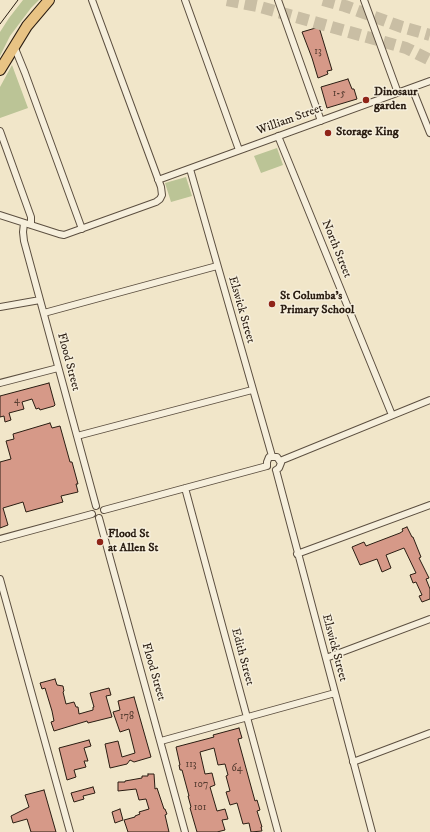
<!DOCTYPE html>
<html>
<head>
<meta charset="utf-8">
<style>
	body { margin:0 }
	canvas { display:block; background:#f1e6c9 }
</style>
</head>
<body>
<canvas width="430" height="832"></canvas>
<script>
const context = document.querySelector('canvas').getContext('2d');
context.lineJoin = 'round';
function fill(path, color) { context.fillStyle = color; context.fill(path, 'evenodd'); }
const shape = rows => new Path2D(rows.map(r => 'M' + r).join(''));
function strokePath(path, color, width, dash) { context.strokeStyle = color; context.lineWidth = width; context.lineCap = dash ? 'butt' : 'round'; context.setLineDash(dash || []); context.stroke(path); }
function write(font, color, halo, rows, align = 'center') {
  context.font = font + ' "IM FELL DW Pica",serif'; context.lineWidth = 3; context.setLineDash([]); context.textBaseline = 'middle'; context.strokeStyle = halo; context.fillStyle = color; for (const [text, x, y, turn = 0] of rows) {
    context.save(); context.translate(x, y); context.rotate((+turn || 0) * Math.PI / 180); context.textAlign = isNaN(turn) ? turn : align; if (halo) context.strokeText(text, 0, 0); context.fillText(text, 0, 0); context.restore();
  }
}
fill(shape([
	[23,0,39,0,31,8,10,36,0,56,0,32,9,18],
	[12,65,28,108,0,118,0,87],
	[277,148,283,165,261,173,254,156],
	[186,177,192,196,171,202,165,183]
]), '#bbc496');
const building = shape([
	[319,27,332,70,327,71,328,74,318,78,312,58,302,32,319,27],
	[348,79,352,89,354,89,357,99,327,108,321,87,348,79],
	[49,383,55,405,54,406,40,410,39,408,36,409,32,399,22,402,24,409,9,413,11,420,5,422,4,416,0,417,0,396,49,383],
	[50,423,52,428,60,426,70,462,72,462,78,484,76,484,78,492,61,496,63,502,26,512,23,502,3,508,8,525,0,528,0,462,11,459,6,441,14,439,13,434,50,423],
	[407,527,412,537,413,537,421,557,419,558,429,578,426,579,430,589,430,599,422,602,419,596,422,595,416,582,413,583,410,575,416,573,404,548,386,555,391,568,382,572,377,559,360,565,352,547,364,542,366,546,400,533,403,531,402,529,407,527],
	[55,679,57,685,63,686,64,691,63,692,66,704,74,702,76,707,78,707,79,714,93,710,93,707,94,707,90,693,109,688,111,695,106,696,112,717,88,723,87,721,54,731,51,722,54,721,52,711,45,688,42,689,40,683,55,679],
	[134,697,151,757,134,762,130,760,127,764,110,768,105,744,118,741,122,757,135,753,129,729,120,732,113,712,120,710,118,701,134,697],
	[239,728,242,738,238,739,255,801,257,800,260,810,257,811,262,827,261,827,262,831,251,832,249,823,243,824,237,803,230,805,226,792,230,791,226,776,228,775,225,764,218,765,214,748,200,752,205,774,212,773,215,785,210,787,217,811,225,809,228,819,222,820,225,830,217,832,197,832,190,808,191,807,188,796,189,796,182,770,180,770,179,765,180,765,176,747,214,737,213,735,239,728],
	[89,740,91,746,84,748,88,761,84,761,86,767,74,770,76,777,67,780,59,748,89,740],
	[148,774,154,774,155,789,157,788,164,809,165,809,167,814,165,815,169,832,128,832,124,820,135,817,135,816,140,814,139,812,149,809,146,799,139,800,136,789,118,791,118,782,125,782,125,781,142,778,142,776,148,776,148,774],
	[93,787,95,793,83,796,84,799,74,802,71,793,93,787],
	[44,790,56,832,31,832,27,819,13,823,11,816,29,807,25,795,44,790],
	[120,809,123,820,115,823,112,812,120,809]
]);
fill(building, '#d69988');
strokePath(building, '#2a1d12', 1);
strokePath(shape([
	[227,0,257,6,406,48,430,60],
	[323,0,345,6,402,27,430,35]
]), '#c9bea4', 12, [12, 6]);
const minor = shape([
	[185,0,239,150],
	[278,0,321,121],
	[364,0,398,93],
	[14,46,25,73,82,229],
	[412,88,430,133],
	[0,131,31,217,31,225],
	[278,136,392,415],
	[190,169,272,456],
	[158,180,430,81],
	[0,215,59,234,64,235,156,202,160,199,162,195,161,187,92,0],
	[24,223,23,232,24,241,96,506],
	[0,307,40,300],
	[44,313,217,266],
	[0,383,58,368],
	[77,436,252,390],
	[280,461,430,400],
	[267,466,267,462,269,457,277,457,281,463,279,468,276,470],
	[276,470,372,832],
	[185,488,278,832],
	[104,510,267,466],
	[99,518,185,832],
	[0,539,92,514],
	[297,554,430,505],
	[0,579,70,832],
	[326,658,430,619],
	[161,741,335,693],
	[353,762,430,733]
]);
const primary = shape([
	[0,70,27,26,49,0]
]);
strokePath(minor, '#5c4f40', 8);
strokePath(primary, '#2a1d12', 12);
strokePath(minor, '#f6efdc', 6);
strokePath(primary, '#e8c384', 10);
strokePath(shape([
	[0,24,18,0]
]), '#2a1d12', 1);
for (const [x, y, r, color] of [
	[366,100,4,"#8f2418"],
	[328,133,4,"#8f2418"],
	[272,304,4,"#8f2418"],
	[100,542,4,"#8f2418"]
]) { const dot = new Path2D(); dot.arc(x, y, r, 0, 2 * Math.PI); context.fillStyle = color; context.fill(dot); strokePath(dot, '#f6efdc', 1.5); }
write('10px', '#553c30', null, [
	["13",318,52],
	["1-5",339,94],
	["4",17,401],
	["178",127,717],
	["113",191,765],
	["64",237,769],
	["107",201,785],
	["101",200,808]
]);
write('bold 12px', '#2a1d12', '#f6efdc', [
	["Dinosaur",374,93],
	["garden",374,107],
	["Storage King",336,133],
	["St Columba's",280,297],
	["Primary School",280,311],
	["Flood St",108,535],
	["at Allen St",108,549]
], 'left');
write('12px', '#2a1d12', '#f6efdc', [
	["William Street",290,120,-20],
	["North Street",336,249,68],
	["Elswick Street",241,310,74],
	["Flood Street",68,362,75],
	["Elswick Street",334,648,75],
	["Edith Street",242,657,75],
	["Flood Street",153,672,74]
]);
</script>
</body>
</html>
